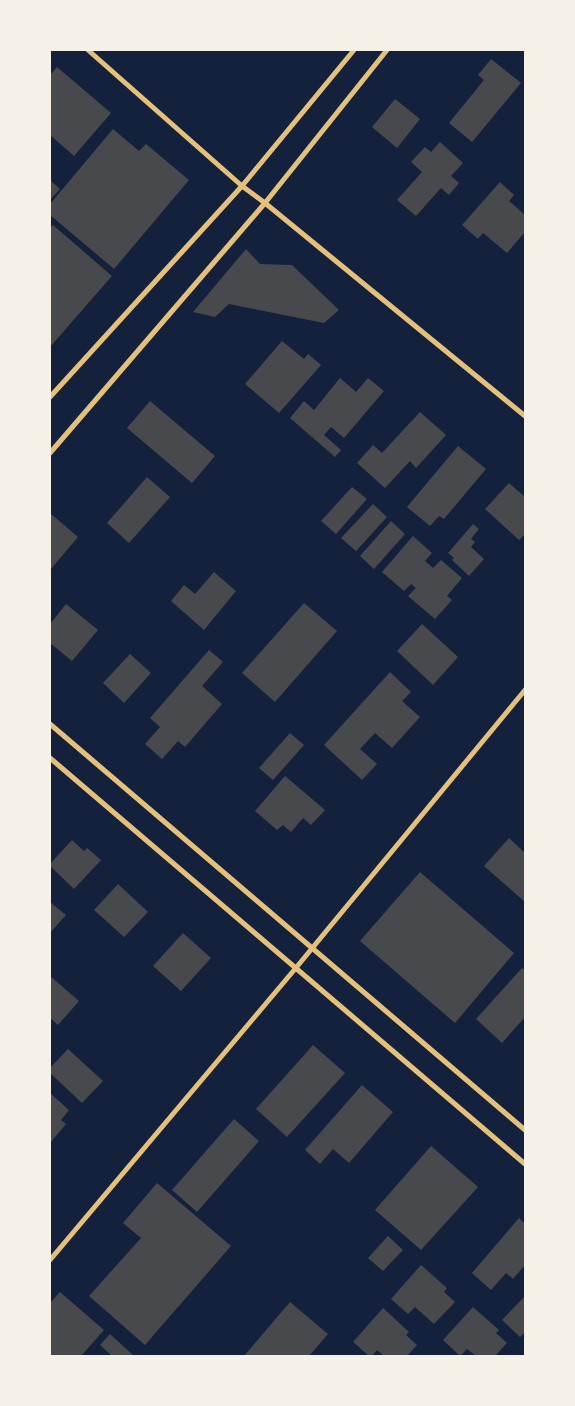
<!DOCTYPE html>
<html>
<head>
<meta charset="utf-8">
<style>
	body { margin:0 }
	#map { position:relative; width:575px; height:1406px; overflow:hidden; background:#14213d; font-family:"Fira Sans Condensed",sans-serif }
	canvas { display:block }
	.frame { position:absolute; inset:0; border:51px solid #f6f1e7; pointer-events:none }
</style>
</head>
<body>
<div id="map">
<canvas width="575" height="1406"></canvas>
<div class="frame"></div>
</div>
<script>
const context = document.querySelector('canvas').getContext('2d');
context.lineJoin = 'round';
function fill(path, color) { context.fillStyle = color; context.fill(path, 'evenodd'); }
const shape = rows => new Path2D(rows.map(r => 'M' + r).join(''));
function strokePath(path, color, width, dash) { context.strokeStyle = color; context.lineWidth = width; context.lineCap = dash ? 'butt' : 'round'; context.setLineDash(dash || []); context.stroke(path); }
fill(shape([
	[491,59,521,83,472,142,449,123,484,80,478,75],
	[57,67,111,113,74,156,50,135,50,75],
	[395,99,420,119,397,148,372,127],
	[113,129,139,151,146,144,189,180,114,269,50,215,50,204],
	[440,142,463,163,451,176,459,183,449,195,441,188,416,216,397,200,422,172,411,162,425,147,431,152],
	[50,180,60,189,50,200],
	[500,182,514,195,509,201,525,215,525,232,507,253,483,233,478,239,462,225],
	[53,225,112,276,50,347,50,228],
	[246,249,260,264,292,265,339,310,324,323,229,304,215,317,193,312],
	[282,341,304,359,308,354,321,365,279,413,245,384],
	[340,378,356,392,368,378,384,391,344,438,331,427,324,435,341,450,335,457,290,418,304,401,314,410],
	[150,401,215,456,192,483,127,428],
	[420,412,446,435,416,468,410,461,385,488,357,463,373,445,382,453],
	[458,446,486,469,444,519,439,516,430,526,407,507],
	[147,477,170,497,129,543,107,523],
	[509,483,525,497,525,534,519,540,485,509],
	[352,487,367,499,336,534,321,521],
	[373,504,387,517,356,551,341,538],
	[50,513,78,537,50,570],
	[391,521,405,534,374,569,360,556],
	[473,524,479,529,471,539,475,542,471,547,484,559,469,576,452,560,454,558,448,553],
	[413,536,432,553,425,561,433,568,441,560,462,578,447,596,452,600,435,619,408,596,416,588,411,584,404,591,382,572],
	[214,572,236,591,204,630,171,601,184,585,195,594],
	[304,603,337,631,275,702,242,673],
	[66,604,98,630,72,661,50,643,50,624],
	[422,624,458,657,433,685,397,651],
	[209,650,223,662,202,686,222,704,185,747,178,741,162,759,145,744,160,727,150,718],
	[130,654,151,673,124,703,103,683],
	[390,672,411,692,402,701,420,717,392,748,375,733,360,749,377,764,362,780,324,745],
	[290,733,304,745,273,780,259,768],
	[285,776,325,810,311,825,303,818,291,832,283,825,277,830,255,811],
	[509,838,525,853,525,902,484,866],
	[72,840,84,851,87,848,101,860,74,889,50,866,50,864],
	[420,872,514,953,455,1023,360,941],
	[118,884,148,912,124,937,94,910],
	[50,902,66,915,50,933],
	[183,933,211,958,181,991,153,966],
	[522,968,525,970,525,1017,502,1043,476,1019],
	[50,976,79,1001,58,1025,50,1018],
	[313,1045,345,1073,287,1137,256,1109],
	[68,1049,103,1081,82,1103,50,1073,50,1068],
	[362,1085,393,1112,349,1163,333,1149,320,1164,305,1150],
	[50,1093,69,1110,61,1120,66,1124,50,1143],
	[234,1119,259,1141,197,1212,172,1190],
	[431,1146,478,1187,421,1250,375,1210],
	[157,1183,231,1246,145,1345,89,1296,141,1238,123,1223],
	[519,1218,525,1224,525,1265,513,1279,506,1273,491,1290,472,1273],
	[388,1236,403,1250,383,1271,368,1258],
	[421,1265,447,1288,444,1292,455,1302,434,1324,415,1307,408,1314,391,1299],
	[60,1292,104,1330,81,1356,50,1356,50,1303],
	[525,1296,525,1332,520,1337,502,1320],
	[290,1302,328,1334,309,1356,244,1356],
	[473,1307,499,1330,496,1333,507,1343,495,1356,476,1356,467,1349,460,1356,443,1340],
	[383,1308,409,1332,406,1335,417,1345,407,1356,384,1356,377,1350,372,1356,369,1356,353,1342],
	[110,1334,134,1356,112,1356,100,1345]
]), '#48494c');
strokePath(shape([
	[88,50,242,186,265,203,525,416],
	[50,397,242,186,354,50],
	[50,453,265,203,387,50],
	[50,724,525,1130],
	[50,758,525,1164],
	[50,1260,295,969,525,690]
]), '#e5c07b', 5);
</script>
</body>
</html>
